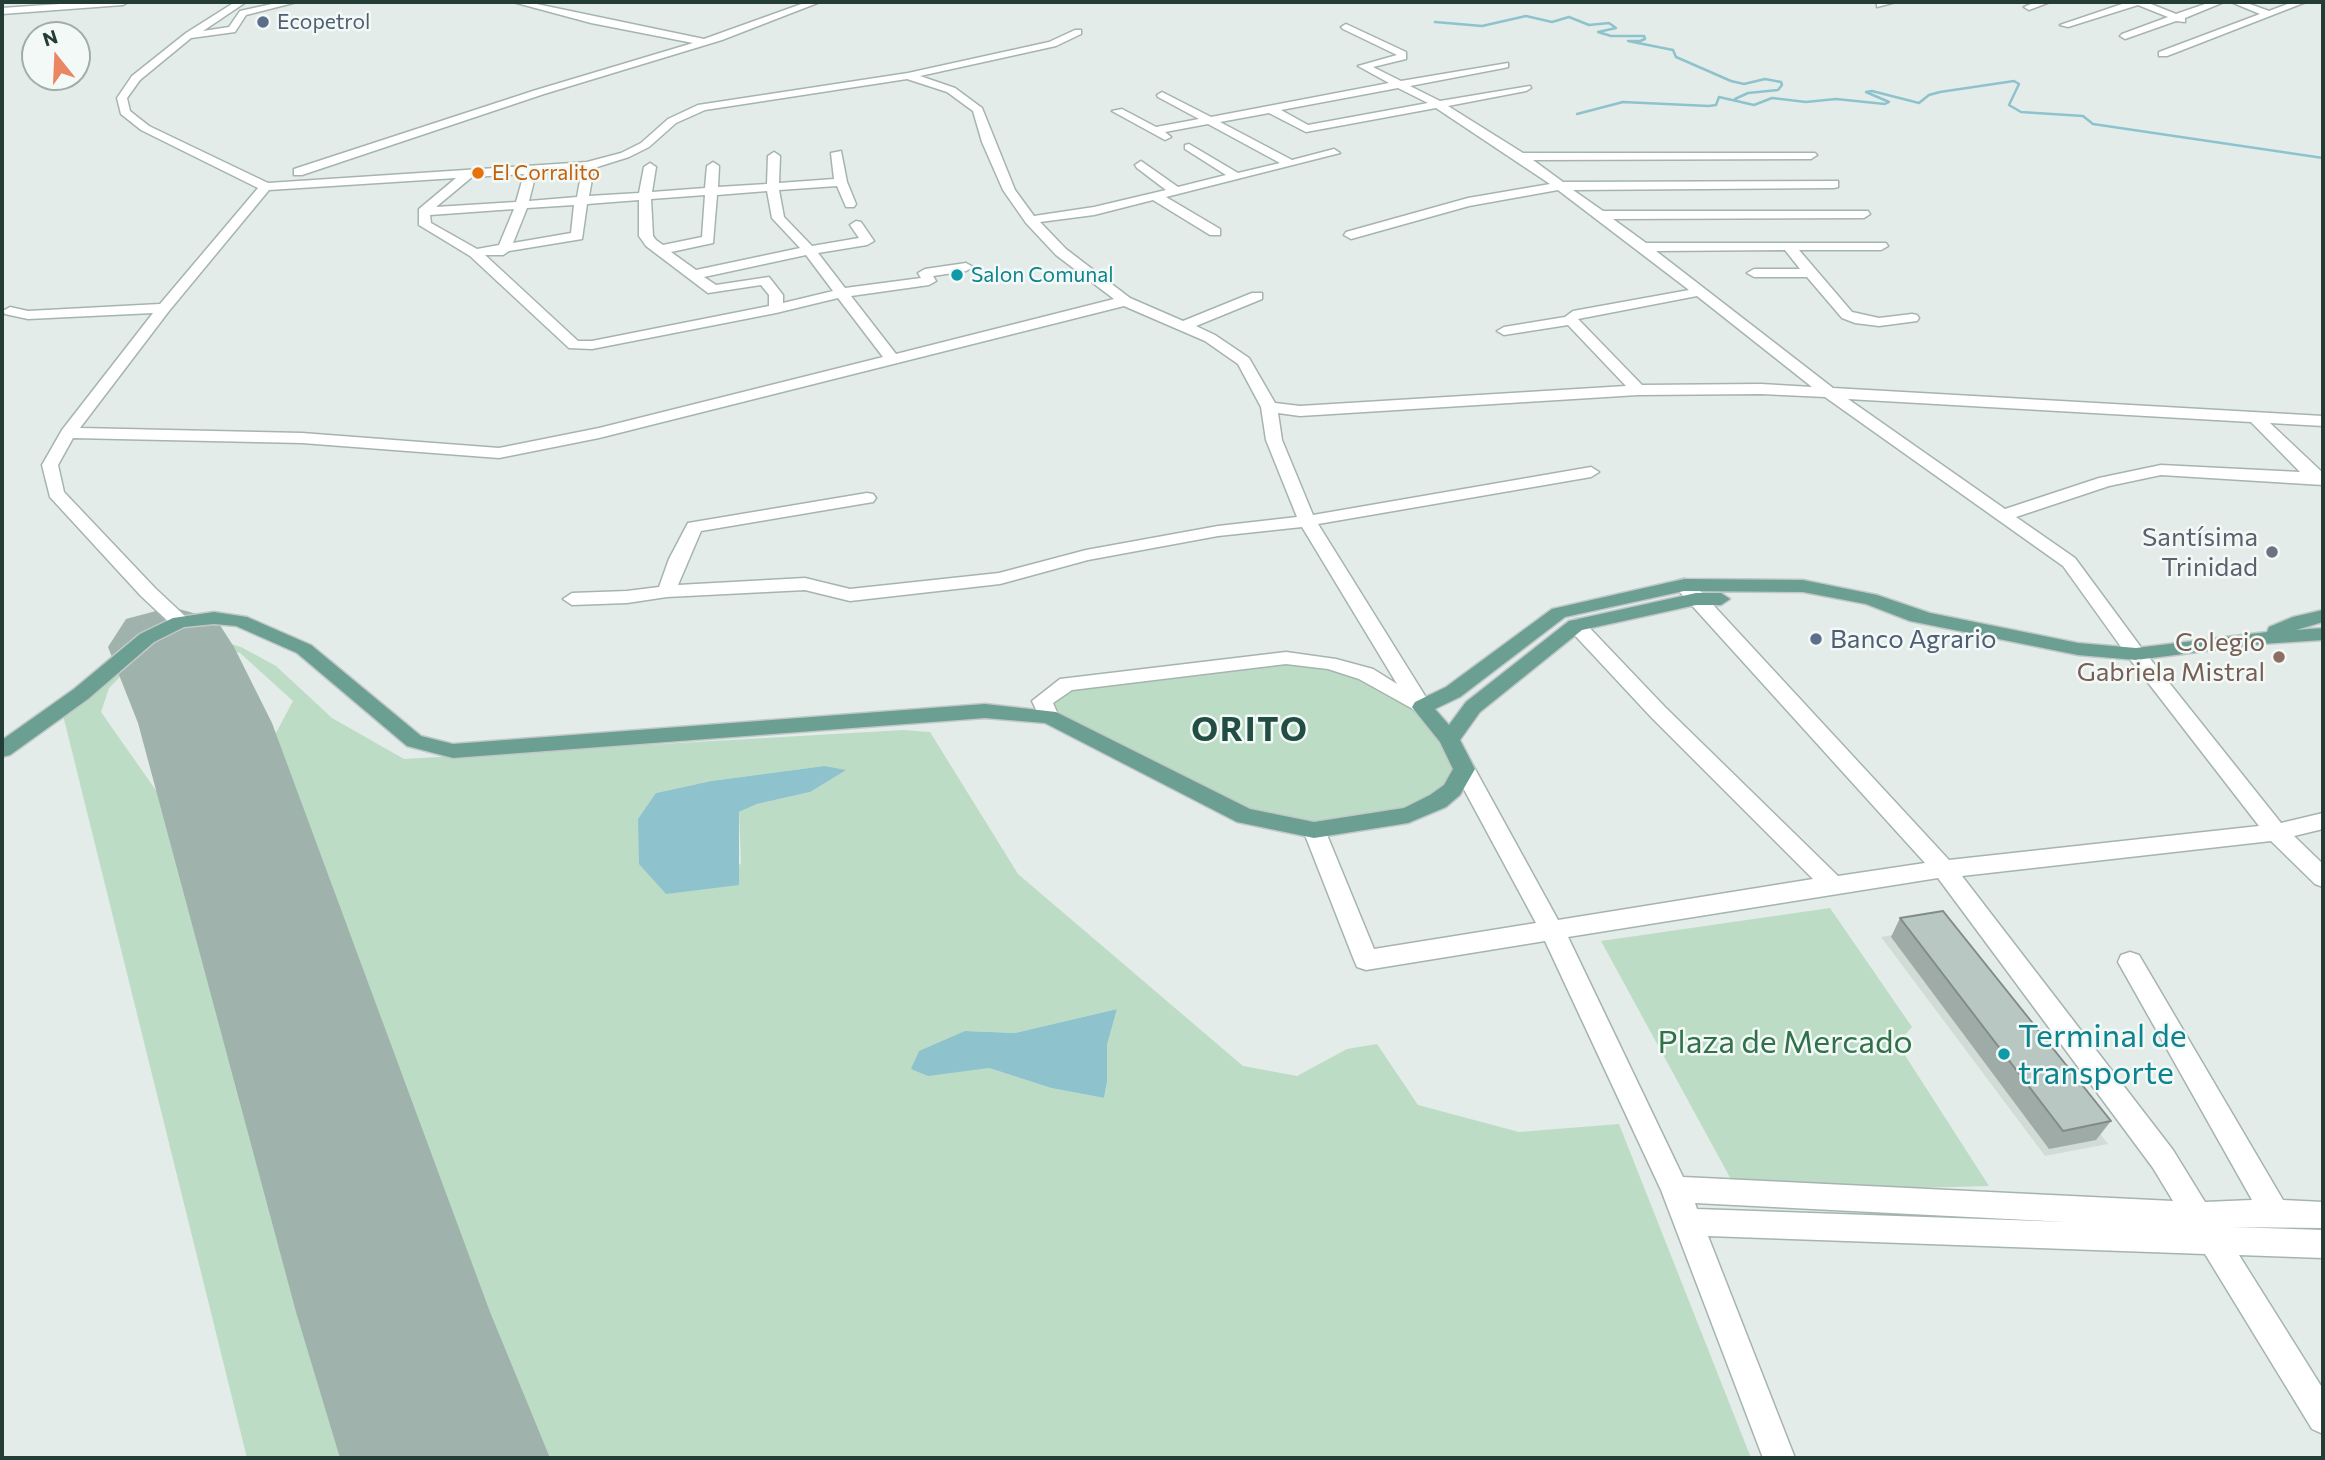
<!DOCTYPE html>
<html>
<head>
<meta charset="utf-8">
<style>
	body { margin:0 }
	#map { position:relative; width:2325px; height:1460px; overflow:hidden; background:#e3ece8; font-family:Commissioner,sans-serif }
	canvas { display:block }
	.frame { position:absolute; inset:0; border:4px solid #243c36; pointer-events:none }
	.north { position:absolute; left:21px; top:21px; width:70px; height:70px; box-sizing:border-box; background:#f3f9f6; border:2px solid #a0ada9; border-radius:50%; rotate:342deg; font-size:19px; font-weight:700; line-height:28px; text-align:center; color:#243c36 }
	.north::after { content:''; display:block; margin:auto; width:24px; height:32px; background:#ea8663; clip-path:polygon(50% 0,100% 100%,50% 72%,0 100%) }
</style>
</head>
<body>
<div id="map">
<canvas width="2325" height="1460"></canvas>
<div class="frame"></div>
<div class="north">N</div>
</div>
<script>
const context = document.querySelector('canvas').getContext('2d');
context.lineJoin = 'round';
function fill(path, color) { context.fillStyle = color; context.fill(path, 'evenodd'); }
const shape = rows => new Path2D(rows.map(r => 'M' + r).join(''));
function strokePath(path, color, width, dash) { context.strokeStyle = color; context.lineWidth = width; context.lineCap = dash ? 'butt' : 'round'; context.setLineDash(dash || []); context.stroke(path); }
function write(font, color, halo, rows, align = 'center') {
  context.font = font + ' Commissioner,sans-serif'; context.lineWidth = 5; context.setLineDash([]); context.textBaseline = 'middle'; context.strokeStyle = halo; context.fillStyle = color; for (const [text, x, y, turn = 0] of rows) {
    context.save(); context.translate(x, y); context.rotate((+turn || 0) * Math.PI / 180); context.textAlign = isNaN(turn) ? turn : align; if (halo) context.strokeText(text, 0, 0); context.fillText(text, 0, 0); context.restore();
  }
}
fill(shape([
	[1937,927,2108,1144,2045,1156,1881,937]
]), '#d1dcd7');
fill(shape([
	[175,638,212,638,241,647,276,666,332,718,404,759,903,730,930,732,1018,874,1243,1066,1297,1076,1347,1049,1377,1044,1418,1105,1519,1132,1619,1124,1751,1458,521,1458,259,765,293,701,240,653,193,640,156,646,133,664,109,688,101,712,162,799,173,805,377,1458,247,1458,63,715,144,647],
	[824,766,810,792,757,804,739,812,741,865,656,793,711,781],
	[1117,1009,1107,1045,1107,1082,1104,1098,1051,1088,989,1068,965,1031,1015,1033],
	[1286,658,1329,663,1422,707,1464,769,1438,801,1314,830,1245,816,1049,717,1042,701,1067,684],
	[1830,908,1912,1027,1901,1039,1901,1049,1989,1186,1876,1189,1733,1183,1601,941]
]), '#bddcc6');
fill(shape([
	[824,766,846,770,810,792,757,804,739,812,739,885,666,894,639,864,638,819,656,793,711,781],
	[1117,1009,1107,1045,1107,1082,1104,1098,1051,1088,989,1068,928,1076,911,1069,919,1051,965,1031,1015,1033]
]), '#8ec3ce');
strokePath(shape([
	[1435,22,1482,26,1526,16,1552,22,1569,17,1589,25,1609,23,1616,28,1598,32,1611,36,1644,36,1645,39,1640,41,1628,41,1673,50,1676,57,1731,81,1744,84,1765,79,1781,82,1782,85,1778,90,1748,93,1735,99],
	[1577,114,1623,102,1709,106,1716,105,1719,97,1754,105,1772,98,1806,102,1836,99,1885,104,1889,102,1866,92,1872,91,1919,103,1929,95,1940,92,2014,81,2019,84,2009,105,2021,112,2083,116,2093,124,2323,158]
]), '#8ec3ce', 2.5);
fill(shape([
	[171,607,216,619,234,647,272,723,490,1312,550,1458,340,1458,296,1312,138,723,108,647,126,619,171,607]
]), '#a0b2ac');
const minor = shape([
	[89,2,128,2,123,5,2,14,2,8,89,2],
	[235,2,246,2,203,31,229,27,240,11,281,2,297,2,246,15,235,32,191,38,140,80,127,98,130,111,149,126,268,183,587,162,621,153,641,143,668,119,698,105,908,73,1049,42,1075,30,1081,30,1081,34,1056,46,920,76,955,88,982,108,1015,190,1034,216,1094,207,1166,190,1137,168,1135,165,1141,161,1178,187,1226,175,1185,149,1185,145,1189,144,1238,173,1280,163,1208,124,1165,132,1171,137,1165,140,1112,111,1122,109,1156,127,1199,119,1158,97,1157,95,1162,92,1211,117,1389,83,1358,66,1397,55,1343,29,1341,27,1346,24,1406,52,1406,59,1373,67,1401,81,1508,63,1508,67,1504,68,1410,86,1440,101,1530,86,1531,88,1526,91,1448,106,1523,153,1815,153,1817,155,1811,159,1533,160,1563,182,1838,181,1838,187,1834,188,1573,190,1603,211,1868,211,1870,214,1864,218,1613,219,1646,243,1886,243,1888,246,1881,250,1799,250,1852,312,1879,318,1912,314,1917,315,1919,318,1917,321,1879,326,1855,323,1842,318,1807,277,1754,277,1747,273,1754,269,1800,269,1785,250,1656,251,1833,388,2323,416,2323,426,2270,423,2323,473,2323,485,2161,475,2109,486,2016,517,2075,558,2143,650,2281,823,2323,813,2323,829,2294,836,2323,864,2323,887,2315,884,2271,841,1962,876,2173,1150,2205,1202,2252,1200,2118,962,2121,955,2130,952,2139,955,2283,1200,2323,1202,2323,1228,2233,1227,2323,1230,2323,1258,2239,1255,2323,1389,2323,1434,2312,1429,2205,1254,1708,1236,1795,1458,1763,1458,1661,1190,1545,941,1366,970,1357,967,1354,960,1303,830,1306,824,1314,822,1322,824,1325,830,1374,949,1536,923,1453,769,1456,764,1464,762,1472,764,1475,769,1558,920,1813,879,1651,717,1569,629,1566,625,1576,619,1583,621,1665,707,1838,876,1925,863,1677,589,1675,585,1677,581,1684,579,1691,581,1949,860,2259,826,2129,658,2063,566,1825,397,1761,394,1638,395,1300,416,1278,413,1282,440,1313,515,1591,467,1599,472,1591,477,1318,524,1432,707,1429,712,1422,714,1359,679,1328,669,1286,664,1072,690,1053,703,1059,717,1056,722,1042,722,1032,701,1060,679,1286,652,1336,659,1373,669,1397,684,1302,527,1218,536,1088,560,1000,584,850,601,805,590,667,597,627,603,572,605,563,599,572,593,627,591,659,587,669,559,688,523,867,493,873,494,876,498,873,502,701,531,678,585,805,578,850,589,999,573,1086,550,1218,526,1297,517,1266,440,1261,407,1238,364,1205,341,1124,306,599,438,499,458,302,443,73,438,58,465,64,492,155,588,187,618,190,622,180,628,173,626,141,596,50,497,42,465,62,430,153,313,28,319,5,314,3,311,10,307,28,311,160,304,258,188,141,130,121,114,117,98,132,76,186,33,235,2],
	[907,79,947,92,973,111,982,142,1003,190,1026,223,1056,255,1114,299,896,354,851,296,929,285,936,281,933,276,966,271,973,267,966,263,925,269,918,273,921,278,845,288,818,253,867,245,874,241,861,222,856,221,850,225,859,238,812,246,784,217,779,190,837,186,846,207,854,207,856,204,847,182,841,151,831,153,834,179,779,183,780,156,774,152,768,156,767,184,718,187,719,166,713,162,707,166,705,188,652,192,656,167,650,163,644,167,639,193,589,196,594,168,629,157,649,147,676,123,705,110,907,79],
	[1398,88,1428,103,1308,125,1281,110,1398,88],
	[1436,108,1550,184,1468,198,1346,232,1344,235,1351,239,1469,206,1558,190,1689,290,1573,311,1565,317,1504,327,1497,331,1504,335,1568,325,1626,386,1300,406,1275,403,1249,358,1215,335,1196,326,1262,299,1262,293,1252,293,1183,321,1130,298,1066,249,1040,222,1094,215,1153,200,1210,235,1220,235,1220,229,1166,197,1340,153,1334,149,1292,160,1220,122,1269,113,1306,132,1436,108],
	[582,170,577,197,529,201,536,173,582,170],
	[524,174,516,202,436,207,472,177,524,174],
	[456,178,419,209,419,225,470,256,569,348,592,349,776,313,838,298,883,357,599,428,499,448,302,433,80,428,169,311,269,190,456,178],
	[767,191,772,218,800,248,696,270,671,252,713,243,717,195,767,191],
	[705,195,702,237,663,245,656,240,653,236,651,199,705,195],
	[639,200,639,236,646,246,708,293,761,285,769,295,769,306,592,341,578,341,485,255,503,255,509,251,582,239,587,204,639,200],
	[574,205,571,233,513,243,527,208,574,205],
	[514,209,499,245,477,249,431,223,430,215,514,209],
	[806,255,833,291,783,303,783,295,769,277,716,285,704,277,806,255],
	[1697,296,1812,387,1761,384,1642,385,1578,319,1697,296],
	[1848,399,2251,422,2300,472,2161,465,2099,478,2005,509,1848,399],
	[1938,878,2153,1168,2173,1201,1683,1177,1568,937,1938,878],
	[1695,1203,2067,1222,1697,1209,1695,1203],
	[513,2,527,2,704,39,807,2,820,2,722,40,544,94,302,175,294,175,294,169,536,90,693,43,591,23,513,2],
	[1881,2,1896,2,1877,7,1877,3,1881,2],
	[2036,2,2050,2,2029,10,2024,7,2036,2],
	[2128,2,2146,2,2176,14,2211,2,2224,2,2185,18,2185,22,2176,21,2125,39,2120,36,2122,34,2168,17,2138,5,2068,27,2060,25,2128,2],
	[2231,2,2244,2,2269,11,2293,2,2306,2,2167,56,2159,56,2159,52,2260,14,2231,2]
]);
const major = shape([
	[1684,579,1803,580,1877,595,1930,613,2078,643,2136,648,2267,632,2269,627,2293,617,2323,610,2323,622,2296,630,2323,628,2323,640,2261,644,2136,660,2078,655,1910,621,1866,604,1803,592,1684,591,1565,617,1460,697,1435,709,1449,725,1466,702,1569,621,1696,593,1721,593,1730,599,1721,605,1696,605,1582,630,1480,712,1460,740,1475,769,1460,795,1446,807,1408,823,1314,838,1237,822,1045,723,985,718,453,758,407,746,297,653,236,626,214,624,184,627,154,642,88,699,10,755,2,757,2,740,74,689,140,634,173,618,214,612,247,617,311,645,421,736,453,744,985,704,1056,712,1250,809,1314,822,1404,808,1430,795,1444,785,1453,769,1440,742,1412,707,1415,702,1446,687,1552,609,1684,579]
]);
strokePath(minor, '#a6b4af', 3);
strokePath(major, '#c2c8c7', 3);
fill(minor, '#fff');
fill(major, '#6a9f92');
fill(shape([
	[1900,918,2111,1121,2096,1140,2049,1149,1891,937]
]), '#9eaba6');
const building = shape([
	[1943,911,2111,1121,2063,1131,1900,918,1943,911]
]);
fill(building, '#b8c7c1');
strokePath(building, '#818b87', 2);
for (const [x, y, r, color] of [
	[263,22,7,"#5c6f8a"],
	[478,173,7,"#e8710a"],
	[957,275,7,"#0f9aa8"],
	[2272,552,7,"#6b7280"],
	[1816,639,7,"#5c6f8a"],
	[2279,657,7,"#8d6e63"],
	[2004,1054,7,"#0f9aa8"]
]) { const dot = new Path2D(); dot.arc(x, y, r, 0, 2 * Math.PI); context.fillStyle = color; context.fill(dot); strokePath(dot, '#f3f9f6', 2.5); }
write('21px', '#4e5e75', '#f3f9f6', [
	["Ecopetrol",277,22]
], 'left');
write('21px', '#c56008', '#f3f9f6', [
	["El Corralito",492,173]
], 'left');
write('21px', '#0d838f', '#f3f9f6', [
	["Salon Comunal",971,275]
], 'left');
write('26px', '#5b616d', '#f3f9f6', [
	["Santísima",2258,537],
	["Trinidad",2258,567]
], 'right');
write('26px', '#4e5e75', '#f3f9f6', [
	["Banco Agrario",1830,639]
], 'left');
write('26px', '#785e54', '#f3f9f6', [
	["Colegio",2265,642],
	["Gabriela Mistral",2265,672]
], 'right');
write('32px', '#0d838f', '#f3f9f6', [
	["Terminal de",2018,1036],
	["transporte",2018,1073]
], 'left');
write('32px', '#30714a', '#f3f9f6', [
	["Plaza de Mercado",1785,1042]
]);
context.letterSpacing = '2px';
write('bold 33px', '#214d43', '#f3f9f6', [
	["ORITO",1250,730]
]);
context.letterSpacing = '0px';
</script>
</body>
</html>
